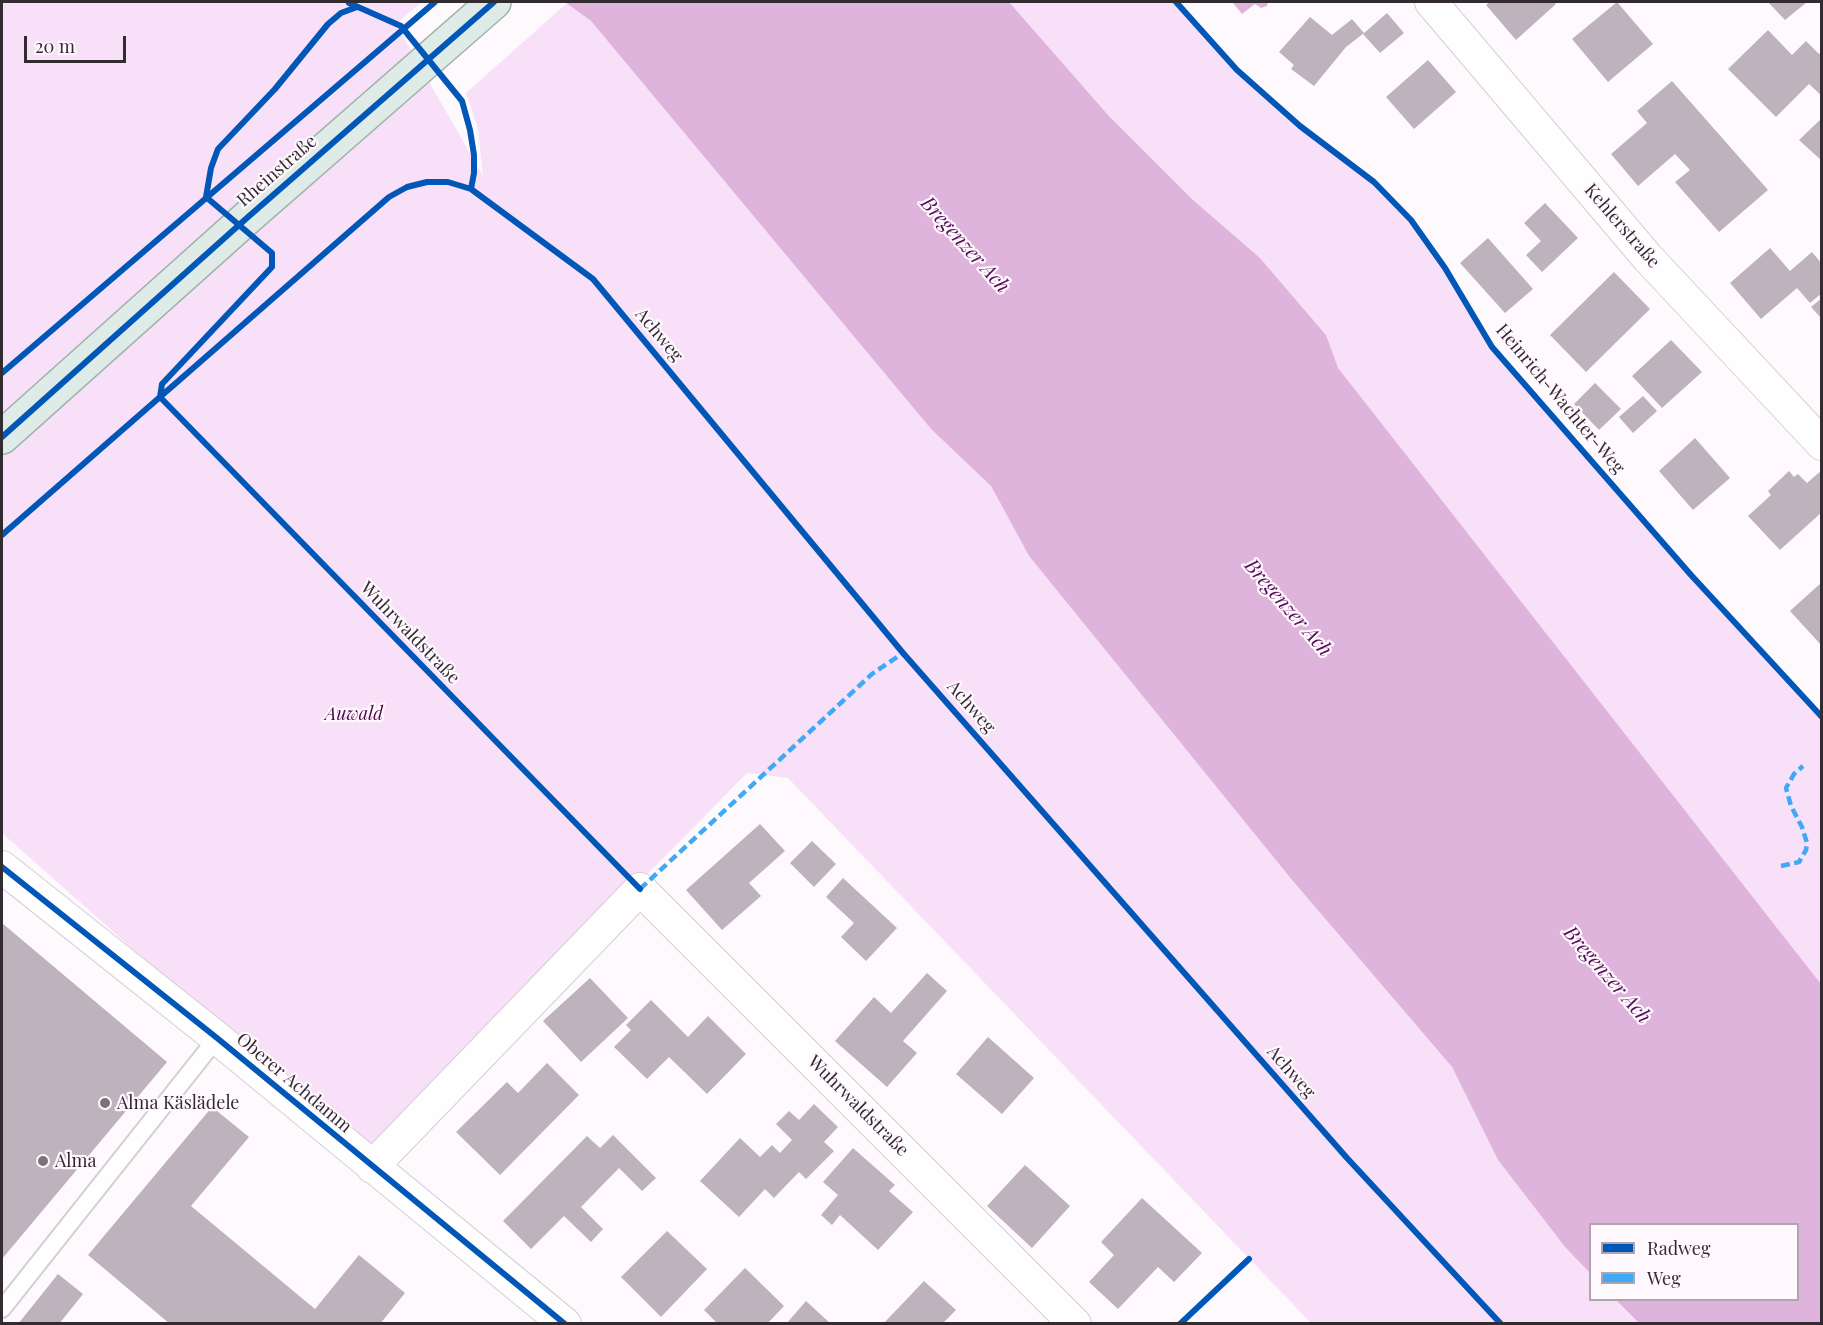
<!DOCTYPE html>
<html>
<head>
<meta charset="utf-8">
<style>
	body { margin:0 }
	#map { position:relative; width:1823px; height:1325px; overflow:hidden; background:#fef9fd; font-family:"Playfair Display",serif }
	canvas { display:block }
	.frame { position:absolute; inset:0; border:3px solid #322c31; pointer-events:none }
	.legend { position:absolute; left:1589px; top:1223px; width:210px; height:78px; box-sizing:border-box; background:#fff8fe; border:2px solid #ada6ac; margin:0; padding:8px 10px; list-style:none; font-size:18px; color:#322c31 }
	.legend li { display:flex; align-items:center; gap:12px; height:30px }
	.legend b { width:30px; border:2px solid #ada6ac }
	.scale { position:absolute; left:24px; top:36px; width:102px; height:27px; box-sizing:border-box; border:3px solid #322c31; border-top:0; padding-left:8px; font-size:18px; line-height:21px; white-space:nowrap; color:#322c31; -webkit-text-stroke:4px #fff8fe; paint-order:stroke }
</style>
</head>
<body>
<div id="map">
<canvas width="1823" height="1325"></canvas>
<div class="frame"></div>
<ul class="legend">
<li><b style="height:8px;background:#0057b8"></b>Radweg</li>
<li><b style="height:8px;background:#3fa9f5"></b>Weg</li>
</ul>
<div class="scale">20 m</div>
</div>
<script>
const context = document.querySelector('canvas').getContext('2d');
context.lineJoin = 'round';
function fill(path, color) { context.fillStyle = color; context.fill(path, 'evenodd'); }
const shape = rows => new Path2D(rows.map(r => 'M' + r).join(''));
function strokePath(path, color, width, dash) { context.strokeStyle = color; context.lineWidth = width; context.lineCap = dash ? 'butt' : 'round'; context.setLineDash(dash || []); context.stroke(path); }
function write(font, color, halo, rows, align = 'center') {
  context.font = font + ' "Playfair Display",serif'; context.lineWidth = 4.5; context.setLineDash([]); context.textBaseline = 'middle'; context.strokeStyle = halo; context.fillStyle = color; for (const [text, x, y, turn = 0] of rows) {
    context.save(); context.translate(x, y); context.rotate((+turn || 0) * Math.PI / 180); context.textAlign = isNaN(turn) ? turn : align; if (halo) context.strokeText(text, 0, 0); context.fillText(text, 0, 0); context.restore();
  }
}
fill(shape([
	[2,2,422,2,396,24,483,176,478,129,466,93,567,3,591,21,931,429,991,486,1029,556,1292,880,1452,1067,1498,1160,1565,1247,1590,1273,1590,1300,1616,1300,1639,1323,1311,1323,788,778,747,773,372,1154,279,1079,2,833],
	[1009,2,1176,2,1237,71,1300,126,1374,182,1411,220,1445,268,1492,347,1691,575,1821,717,1821,984,1337,368,1326,335,1260,258,1192,199,1109,116]
]), '#f8e0f8');
fill(shape([
	[565,2,1009,2,1109,116,1192,199,1260,258,1326,335,1338,368,1821,984,1821,1323,1639,1323,1616,1300,1798,1300,1798,1224,1590,1224,1590,1273,1565,1247,1498,1160,1452,1067,1292,880,1029,556,991,486,931,429,591,21],
	[1232,2,1268,2,1267,6,1261,8,1255,4,1242,14]
]), '#deb4dd');
fill(shape([
	[1490,2,1554,2,1556,4,1516,40,1486,5],
	[1617,2,1653,44,1608,82,1572,39],
	[1768,2,1807,2,1785,20],
	[1387,13,1404,33,1380,53,1363,34],
	[1310,17,1332,35,1352,19,1364,33,1346,47,1314,86,1291,69,1294,65,1279,52],
	[1768,30,1792,55,1806,41,1819,54,1822,51,1822,96,1809,84,1776,117,1728,69],
	[1428,60,1456,92,1414,129,1386,97],
	[1672,81,1768,190,1719,232,1675,182,1690,170,1675,154,1638,186,1611,154,1647,123,1637,111],
	[1822,118,1822,161,1799,140],
	[1545,203,1578,238,1542,272,1526,255,1541,241,1524,223],
	[1488,238,1533,289,1505,313,1460,263],
	[1770,248,1790,271,1812,252,1822,264,1822,293,1810,303,1797,288,1761,319,1730,283],
	[1614,272,1650,309,1586,372,1550,335],
	[1822,298,1822,319,1811,307],
	[1671,340,1702,372,1662,408,1632,376],
	[1595,383,1621,409,1599,430,1574,404],
	[1643,396,1657,411,1633,433,1619,417],
	[1695,438,1730,478,1693,510,1659,471],
	[1822,470,1822,512,1780,550,1748,516,1771,495,1768,491,1789,471,1794,477,1798,474,1807,483],
	[1822,582,1822,646,1790,611],
	[760,824,785,851,749,883,761,896,722,930,686,890],
	[812,841,836,864,814,887,790,863],
	[843,878,897,928,866,961,841,937,854,923,826,897],
	[2,923,167,1062,2,1259],
	[927,973,947,991,903,1041,917,1053,887,1087,835,1041,874,997,891,1013],
	[590,978,628,1018,581,1062,543,1021],
	[651,1000,688,1037,708,1016,746,1054,707,1094,669,1057,647,1079,614,1047,631,1030,626,1025],
	[988,1037,1034,1078,1002,1114,956,1074],
	[547,1063,579,1095,500,1175,456,1132,507,1082,518,1093],
	[814,1104,838,1127,824,1142,834,1151,806,1179,799,1172,774,1198,765,1189,739,1217,700,1181,740,1138,760,1157,772,1145,780,1153,792,1140,776,1124,789,1111,799,1120],
	[212,1107,249,1137,191,1206,315,1309,359,1255,405,1293,380,1324,170,1324,88,1255],
	[613,1135,656,1178,642,1191,619,1168,581,1207,603,1229,591,1242,564,1216,531,1249,503,1221,587,1136,600,1148],
	[853,1148,895,1185,889,1191,913,1212,878,1250,840,1215,832,1225,821,1215,838,1195,823,1182],
	[1025,1165,1070,1206,1032,1248,987,1206],
	[1142,1198,1202,1253,1174,1282,1158,1267,1118,1309,1089,1282,1114,1255,1101,1242],
	[667,1231,707,1269,661,1317,621,1277],
	[745,1268,784,1306,767,1324,718,1324,704,1310],
	[58,1274,83,1294,59,1324,18,1324],
	[924,1281,956,1310,944,1322,945,1324,883,1324],
	[806,1301,831,1324,786,1324]
]), '#beb2bd');
const service = shape([
	[2,1309,217,1038]
]);
const minor = shape([
	[1431,2,1648,258,1822,444],
	[2,867,217,1038,565,1324],
	[372,1167,640,889,1075,1324]
]);
const primary = shape([
	[2,437,248,217,494,2]
]);
strokePath(service, '#d4cfd3', 20);
strokePath(minor, '#d4cfd3', 34);
strokePath(primary, '#9fb4ad', 36);
strokePath(service, '#fffeff', 16);
strokePath(minor, '#fffeff', 32);
strokePath(primary, '#dfebe7', 33);
strokePath(shape([
	[1781,866,1799,862,1806,850,1807,843,1802,827,1791,806,1786,788,1794,774,1803,766],
	[640,889,872,674,903,653]
]), '#3fa9f5', 4.5, [9, 4.5]);
strokePath(shape([
	[1176,2,1237,70,1300,126,1374,182,1411,220,1445,268,1492,347,1691,575,1822,717],
	[349,3,401,26,462,101,470,130,474,155,474,173,471,189],
	[206,197,272,253,272,267,162,384,160,397,640,889],
	[206,197,211,168,218,149,275,89,328,24,341,13,357,7],
	[2,373,435,2],
	[2,437,248,217,494,2],
	[2,535,389,197,407,187,427,182,448,182,471,189,593,279,903,653,1347,1158,1501,1324],
	[2,867,217,1038,565,1324],
	[1180,1324,1249,1259]
]), '#0057b8', 6);
for (const [x, y, r, color] of [
	[105,1103,6,"#797478"],
	[43,1161,6,"#797478"]
]) { const dot = new Path2D(); dot.arc(x, y, r, 0, 2 * Math.PI); context.fillStyle = color; context.fill(dot); strokePath(dot, '#fff8fe', 2); }
write('18px', '#322c31', '#fff8fe', [
	["Rheinstraße",277,171,-41],
	["Kehlerstraße",1622,226,49],
	["Achweg",659,335,50],
	["Heinrich-Wachter-Weg",1560,399,50],
	["Wuhrwaldstraße",410,633,46],
	["Achweg",971,707,49],
	["Achweg",1291,1072,49],
	["Oberer Achdamm",294,1083,40],
	["Wuhrwaldstraße",858,1106,45]
]);
write('italic 18px', '#4d054f', '#fff8fe', [
	["Auwald",354,714]
]);
write('18px', '#322c31', '#fff8fe', [
	["Alma Käslädele",117,1103],
	["Alma",55,1161]
], 'left');
write('italic 20px', '#561057', '#fff8fe', [
	["Bregenzer Ach",965,245,48],
	["Bregenzer Ach",1288,608,49],
	["Bregenzer Ach",1607,975,49]
]);
</script>
</body>
</html>
